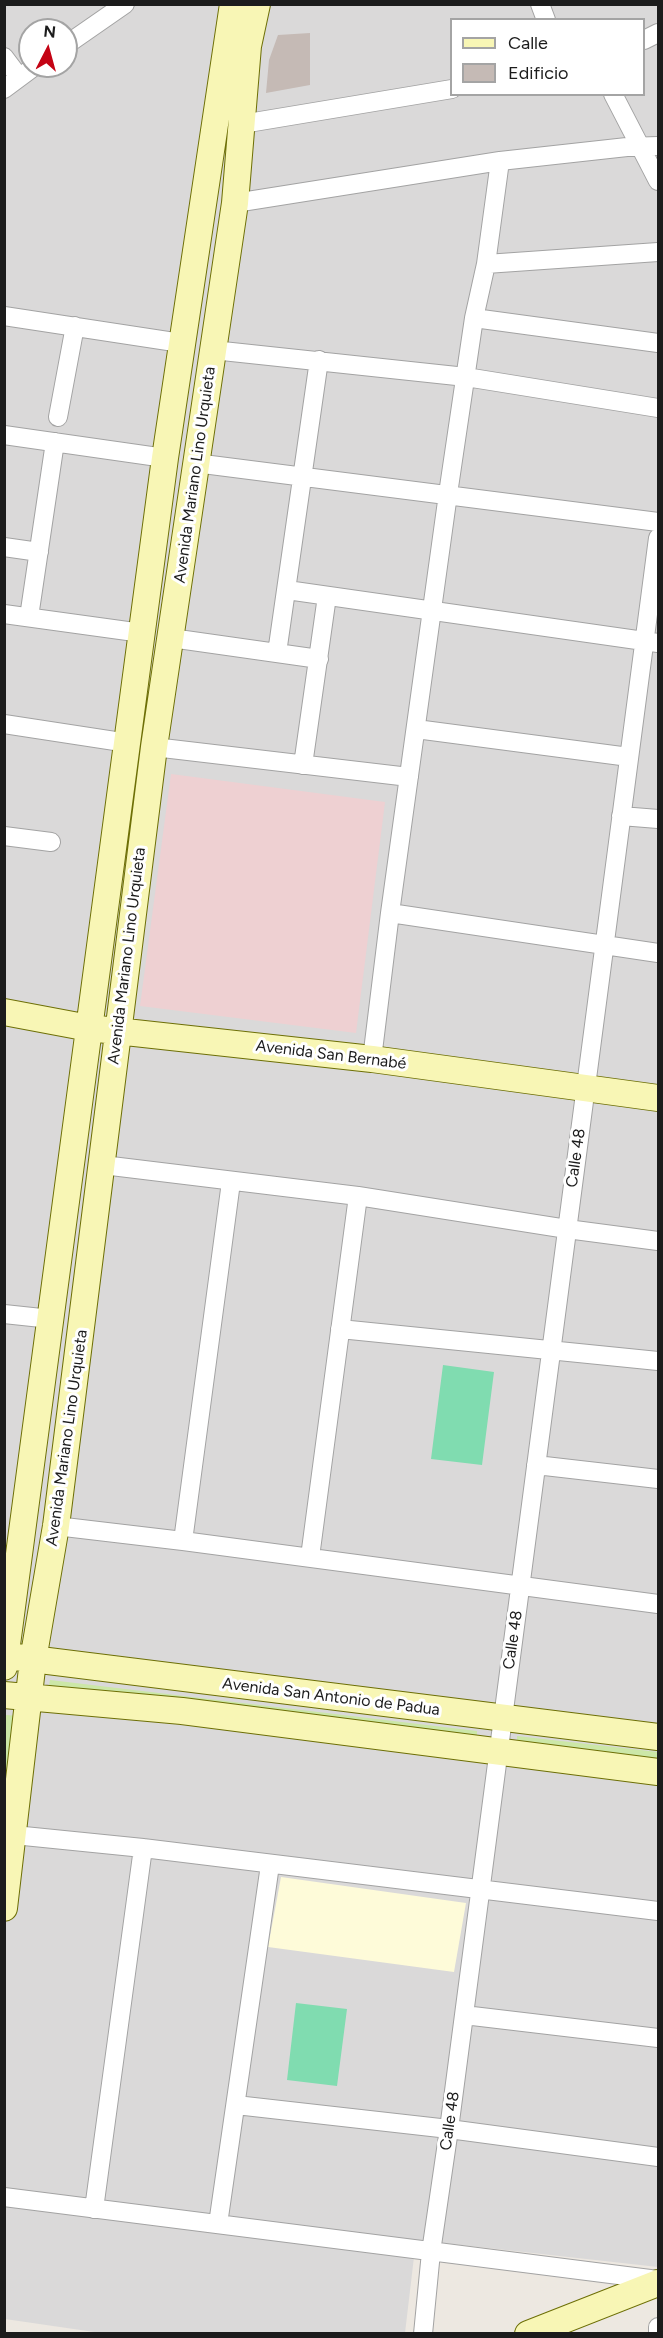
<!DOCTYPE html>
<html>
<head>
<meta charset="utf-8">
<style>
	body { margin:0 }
	#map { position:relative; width:663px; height:2338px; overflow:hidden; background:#ede8e1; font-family:Figtree,sans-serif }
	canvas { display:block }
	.frame { position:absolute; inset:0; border:6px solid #1c1c1c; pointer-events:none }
	.legend { position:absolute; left:450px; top:18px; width:195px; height:78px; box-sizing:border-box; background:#fff; border:2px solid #a4a4a4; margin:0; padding:8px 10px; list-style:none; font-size:18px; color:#1c1c1c }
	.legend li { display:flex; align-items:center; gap:12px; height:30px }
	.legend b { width:30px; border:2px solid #a4a4a4 }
	.north { position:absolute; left:18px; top:18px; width:60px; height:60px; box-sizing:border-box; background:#fff; border:2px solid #a4a4a4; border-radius:50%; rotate:6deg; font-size:16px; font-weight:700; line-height:24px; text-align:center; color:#1c1c1c }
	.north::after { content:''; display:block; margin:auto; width:21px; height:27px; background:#c40314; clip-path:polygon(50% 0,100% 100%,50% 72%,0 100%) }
</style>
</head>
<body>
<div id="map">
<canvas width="663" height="2338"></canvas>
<div class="frame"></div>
<ul class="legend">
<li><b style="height:8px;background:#f8f6b5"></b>Calle</li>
<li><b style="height:16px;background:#c5bab5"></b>Edificio</li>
</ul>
<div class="north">N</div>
</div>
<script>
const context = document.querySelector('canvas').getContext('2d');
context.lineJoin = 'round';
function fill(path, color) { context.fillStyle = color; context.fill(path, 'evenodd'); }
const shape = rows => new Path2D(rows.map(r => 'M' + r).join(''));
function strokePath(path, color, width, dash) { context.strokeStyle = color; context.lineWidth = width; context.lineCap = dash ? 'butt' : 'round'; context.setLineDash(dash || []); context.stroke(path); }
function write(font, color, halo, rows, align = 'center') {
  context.font = font + ' Figtree,sans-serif'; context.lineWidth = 6; context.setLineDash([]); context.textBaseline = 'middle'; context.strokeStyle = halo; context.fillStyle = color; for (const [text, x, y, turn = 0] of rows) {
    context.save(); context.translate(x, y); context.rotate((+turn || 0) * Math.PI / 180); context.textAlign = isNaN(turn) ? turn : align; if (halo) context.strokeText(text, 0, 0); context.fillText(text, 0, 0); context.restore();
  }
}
fill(shape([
	[5,5,658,5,658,2267,416,2240,405,2333,108,2334,5,2319],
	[452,20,644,20,644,94,452,94],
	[30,30,66,30,66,66,30,66]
]), '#dad9d9');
fill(shape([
	[171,774,385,802,356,1033,140,1006]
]), '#eed0d2');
fill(shape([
	[281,1877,466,1903,454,1972,268,1947]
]), '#fefbd9');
fill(shape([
	[50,1680,477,1731,477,1739,48,1691],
	[6,1715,20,1716,5,1825,4,1726],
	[517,1736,658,1752,658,1763,517,1745]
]), '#cce7a7');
fill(shape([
	[443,1365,494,1372,482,1465,431,1459],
	[296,2003,347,2009,337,2086,287,2080]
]), '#80dcb0');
fill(shape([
	[310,33,310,85,266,93,269,60,278,35]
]), '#c5bab5');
const street = shape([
	[540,4,546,20],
	[644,40,658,33],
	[66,45,125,4],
	[4,57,19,77],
	[4,89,35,66],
	[613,94,658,181],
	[242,124,452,89],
	[235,203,500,161,627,147,658,146],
	[486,264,658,252],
	[4,316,181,343],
	[474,318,658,343],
	[213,350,466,377,658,408],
	[58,417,75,326],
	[4,435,165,458],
	[195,463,658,522],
	[4,547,39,552],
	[287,590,658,643],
	[4,614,142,633],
	[29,617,55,442],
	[171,638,319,659],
	[277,653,319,360],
	[4,724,128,743],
	[416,729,629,757],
	[154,747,409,777],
	[303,765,327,596],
	[621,816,658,819],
	[4,836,51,842],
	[390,913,658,953],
	[372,1059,390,913,448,494,474,318,486,264,500,161],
	[103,1165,358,1196,567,1229,658,1241],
	[4,1314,51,1319],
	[340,1329,658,1361],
	[536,1465,658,1479],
	[56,1526,183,1541,658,1604],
	[183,1541,231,1182],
	[310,1557,358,1196],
	[14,1835,143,1848,658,1911],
	[464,2015,658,2038],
	[236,2105,449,2129,658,2157],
	[4,2197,658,2280],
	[94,2209,143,1848],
	[218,2224,270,1865],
	[423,2334,431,2252,449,2129,658,538],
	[658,2334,658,2327]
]);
const secondary = shape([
	[4,1012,89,1028,372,1059,658,1098],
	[16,1657,658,1737],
	[4,1667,165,458,233,4],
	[4,1695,182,1711,658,1772],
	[4,1908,33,1660,56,1526,154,747,235,203,248,46,257,4],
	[528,2334,658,2283]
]);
strokePath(street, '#a3a3a3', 20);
strokePath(secondary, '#6d6f06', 28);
strokePath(street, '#fff', 18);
strokePath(secondary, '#f8f6b5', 26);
write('16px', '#1c1c1c', '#fff', [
	["Avenida Mariano Lino Urquieta",195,475,-82],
	["Avenida Mariano Lino Urquieta",127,956,-83],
	["Avenida San Bernabé",331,1055,7],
	["Calle 48",576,1158,-82],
	["Avenida Mariano Lino Urquieta",67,1438,-82],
	["Calle 48",513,1640,-82],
	["Avenida San Antonio de Padua",331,1697,7],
	["Calle 48",450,2121,-82]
]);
</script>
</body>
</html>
